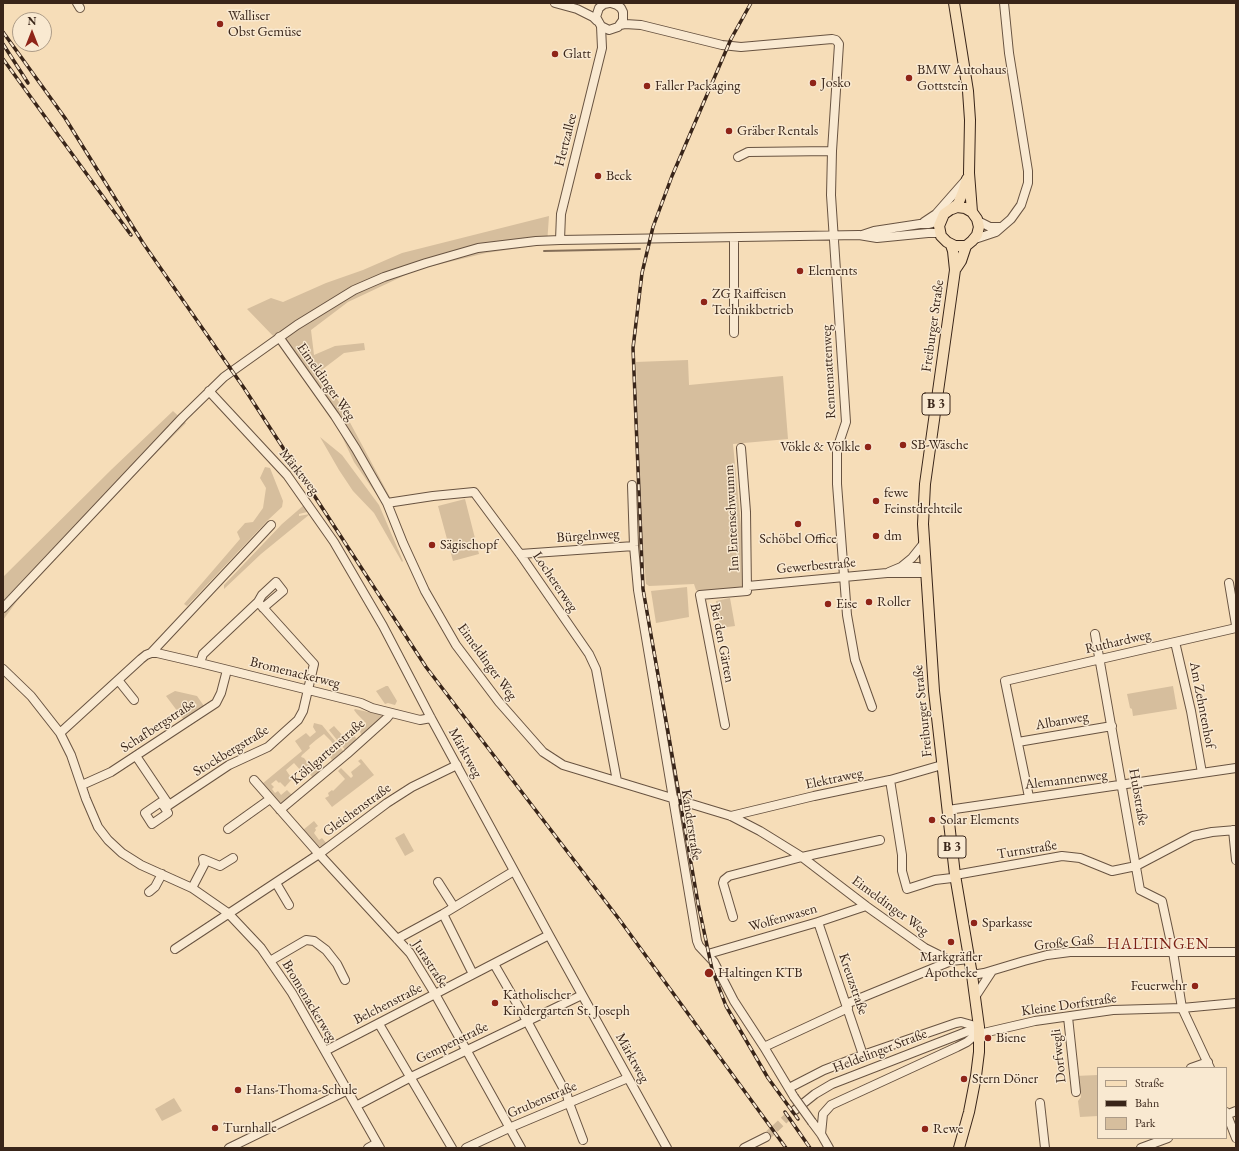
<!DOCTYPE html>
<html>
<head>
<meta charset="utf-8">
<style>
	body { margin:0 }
	#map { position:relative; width:1239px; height:1151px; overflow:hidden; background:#f6ddb8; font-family:"EB Garamond",serif }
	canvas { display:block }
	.frame { position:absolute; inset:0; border:4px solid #392519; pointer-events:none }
	.legend { position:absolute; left:1097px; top:1067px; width:130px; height:72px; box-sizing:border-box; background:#f9e9d1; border:1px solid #ac9b87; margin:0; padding:5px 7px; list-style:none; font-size:12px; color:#392519 }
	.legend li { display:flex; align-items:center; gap:8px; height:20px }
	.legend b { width:20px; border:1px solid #ac9b87 }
	.north { position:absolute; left:12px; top:12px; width:40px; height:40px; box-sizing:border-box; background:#f9e9d1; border:1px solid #ac9b87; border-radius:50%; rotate:0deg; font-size:11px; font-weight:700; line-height:16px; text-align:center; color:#392519 }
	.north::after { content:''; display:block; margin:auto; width:14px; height:18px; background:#8f2418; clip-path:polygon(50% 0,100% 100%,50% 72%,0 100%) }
</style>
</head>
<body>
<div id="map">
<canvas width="1239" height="1151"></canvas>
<div class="frame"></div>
<ul class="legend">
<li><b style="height:5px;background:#f6ddb8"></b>Straße</li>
<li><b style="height:5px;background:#392519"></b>Bahn</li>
<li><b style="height:11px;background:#d6be9d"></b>Park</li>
</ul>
<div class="north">N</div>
</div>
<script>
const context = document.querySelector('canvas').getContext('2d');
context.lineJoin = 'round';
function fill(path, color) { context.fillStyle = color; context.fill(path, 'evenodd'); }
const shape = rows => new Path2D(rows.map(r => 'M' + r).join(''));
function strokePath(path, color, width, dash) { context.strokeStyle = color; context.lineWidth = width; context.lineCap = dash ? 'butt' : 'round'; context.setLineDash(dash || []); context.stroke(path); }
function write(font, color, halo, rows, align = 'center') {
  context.font = font + ' "EB Garamond",serif'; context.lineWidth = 3; context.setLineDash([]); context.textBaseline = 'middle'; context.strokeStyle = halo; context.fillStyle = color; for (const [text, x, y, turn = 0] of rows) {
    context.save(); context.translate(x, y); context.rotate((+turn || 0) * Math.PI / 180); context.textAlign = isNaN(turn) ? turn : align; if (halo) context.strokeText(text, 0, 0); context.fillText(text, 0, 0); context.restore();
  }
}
fill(shape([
	[549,216,547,244,486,253,416,270,348,302,311,330,314,355,335,346,364,343,365,350,344,353,319,372,339,402,391,499,381,501,354,462,329,409,305,369,247,309,271,298,283,302,326,283,363,270,402,253],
	[688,360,689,385,783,376,788,439,733,444,745,567,744,588,699,591,696,590,694,584,649,586,646,584,641,525,636,362],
	[173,411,186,423,107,502,17,601,3,620,3,577,112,469],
	[320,437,342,455,379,505,403,561,402,562,374,513,353,491,339,470],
	[265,467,270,468,283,501,282,507,268,520,187,606,184,604,240,539,237,532,245,523,253,522,263,508,266,488,260,478],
	[465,499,479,554,453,561,438,506],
	[304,505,311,511,299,514,299,516,310,514,261,554,224,589,224,585,282,524],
	[687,587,689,617,656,623,651,591],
	[730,598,735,626,720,628,716,601],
	[386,686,388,686,397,701,395,705,388,703,385,704,376,691],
	[1173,686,1177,709,1133,716,1132,709,1130,708,1127,694],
	[175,691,197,696,204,706,184,720,166,696],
	[355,709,381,715,382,719,363,735,361,734,359,729,366,723,357,714,354,710],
	[314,723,322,725,344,752,333,762,329,755,336,749,331,741,324,734,316,740,309,746,310,748,302,755,301,757,304,758,307,762,309,761,311,764,318,759,325,768,313,778,308,772,310,771,308,767,302,772,294,763,286,770,292,779,285,787,280,782,279,783,276,780,271,784,274,787,272,789,275,793,278,791,281,795,287,790,292,795,283,803,278,802,262,784,302,751,295,741,306,733,310,737,316,732,313,727],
	[334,726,344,737,350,731,356,738,356,741,346,751,329,730],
	[361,759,374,775,332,807,325,798,329,796,328,793,332,790,333,791,345,779,338,771,341,768,351,778,353,776,351,772,361,764,358,761],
	[314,821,318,826,315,828,316,830,314,833,319,840,322,838,327,844,322,847,317,846,303,830],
	[404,833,414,851,405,856,395,838],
	[1098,1075,1098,1116,1080,1117,1078,1101,1081,1097,1080,1089,1076,1084,1075,1076],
	[174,1098,182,1111,162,1121,155,1109]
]), '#d6be9d');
strokePath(shape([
	[544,251,640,249]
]), '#846e58', 2);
strokePath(shape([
	[766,1137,795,1110]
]), '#d0b898', 8, [8, 4]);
const minor = shape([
	[77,3,80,8],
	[555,3,577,9,593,17,597,21],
	[609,3,604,4,599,8,596,17,601,26,609,30,618,27,623,20,623,12,621,8,617,5,611,3],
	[620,25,625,24,641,25,722,45,741,47,832,39,836,40,839,44,832,151,831,195,846,422,837,449,837,484,847,615,855,660,872,707],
	[738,157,748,152,832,151],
	[978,221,990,227,1001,227],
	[924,222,936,214,965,181],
	[862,235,874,231,920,224,929,224,936,222,942,217],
	[734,238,734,333],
	[975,239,996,232,1011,219,1021,205,1028,183,1028,171,1009,53,1004,3],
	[560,240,561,214,602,48,601,26],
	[279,337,335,416,356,449,387,503,403,543,425,591,456,645,499,702,543,752,563,765,731,816,760,831,802,857,866,906,925,948,951,961,969,959],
	[209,391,287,475,334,542,383,626,431,718,549,935,667,1148],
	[632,485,634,546,638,590,697,941,699,946,714,962,734,1001,764,1047,794,1097],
	[387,503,433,496,474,492,520,554,589,654,596,669,617,781],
	[520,554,634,546],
	[901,567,918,567,926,573],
	[889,572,901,567,912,558,924,543],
	[1229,583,1236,625],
	[748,586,887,573,926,573],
	[258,602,262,595,276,582,283,591,263,608],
	[3,608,183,417,224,377,297,325,354,290,384,277,426,263,478,248,536,241,560,240,859,235,877,238,928,233,938,233,941,236],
	[1095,634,1140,890,1162,901,1173,952,1182,1008,1210,1068],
	[1175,642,1191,711,1202,773],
	[151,653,271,525],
	[3,669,31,696,60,733,71,755,86,799,98,827,108,840,122,853,141,865,192,888,228,913,261,948,292,993,380,1148],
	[118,680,134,700],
	[725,725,700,595,747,591,746,512,741,448],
	[60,733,141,659,146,655,151,653,157,653,200,663,361,703,372,708,420,720,431,718],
	[1018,742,1112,726],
	[136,756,169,805,229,765,268,747,298,720,303,711,314,664,258,602,203,654,200,663],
	[254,780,319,854,410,953,435,994,521,1148],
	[890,780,902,855,902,871,907,889,935,880,952,878,955,875,1062,856,1080,858,1112,871,1136,866,1193,836,1212,832,1236,830],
	[82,785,111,772,216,703,221,693,227,670],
	[1029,797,1005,681,1236,628],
	[165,808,161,802,145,813,152,824,168,813,165,808,169,805],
	[280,810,347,754,387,718,391,713],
	[948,810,1236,768],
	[731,816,814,796,890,780,942,765],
	[228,829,270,799],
	[1233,830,1236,860],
	[438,882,454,907],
	[276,883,289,905],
	[192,888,204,865,203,859,220,866,233,858],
	[149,892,155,887,162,874],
	[443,914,473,974],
	[733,917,723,883,724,880,729,876,802,857,880,840],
	[818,922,863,1055],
	[397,939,443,914,514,871],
	[175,949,319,854,387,803,412,787,457,765],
	[708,954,818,922,866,906],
	[270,961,306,940,314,941,326,950,337,964,345,980],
	[494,964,527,1021,567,1095,569,1103,583,1140],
	[972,975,984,973,1024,961,1047,955,1070,952,1236,952],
	[975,997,992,971],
	[846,1004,951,961],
	[1068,1017,1076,1092],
	[379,1024,452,1148],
	[979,1034,1035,1021,1113,1010,1182,1008,1236,1003],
	[764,1047,848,1008],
	[325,1051,549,935],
	[1191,1068,1208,1062],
	[789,1088,824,1070,863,1055,956,1023,961,1022,979,1027],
	[1040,1103,1045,1148],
	[356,1106,411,1077,582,995],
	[795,1110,815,1094,832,1084,979,1027],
	[1226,1112,1236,1138],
	[1226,1115,1236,1111],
	[812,1122,821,1134,829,1148],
	[821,1134,823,1114,831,1105,957,1047,967,1042,973,1037,979,1027],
	[229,1148,348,1090],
	[368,1148,377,1143],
	[466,1148,509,1128,628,1078],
	[744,1148,766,1137],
	[1141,1148,1168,1138]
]);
const major = shape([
	[954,3,968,91,970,120,969,173,972,212],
	[952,209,957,207,965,208,972,212,977,219,979,227,977,235,972,241,966,246,955,246,947,242,941,236,939,226,944,214,958,204,963,192,967,179],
	[951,245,953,251,955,270,925,484,923,524,934,691,955,875,972,975,979,1027,979,1052,976,1076,969,1112,959,1148],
	[955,270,961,261,966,246]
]);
strokePath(minor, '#685341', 10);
strokePath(major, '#392519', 12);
strokePath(minor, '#f9e9d1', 8);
strokePath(major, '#f6ddb8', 10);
const rail = shape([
	[751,3,731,39,672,176,653,227,642,273,633,348,643,589,698,903,712,969,726,1006,768,1078,798,1119],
	[3,32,65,118,143,243,244,388,426,667,619,919,786,1148],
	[3,44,28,83],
	[3,59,131,235],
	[785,1112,810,1148]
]);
strokePath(rail, '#392519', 3.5);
strokePath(rail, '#f9e9d1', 2, [6]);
const minorBridge = shape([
	[794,1097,812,1122]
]);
strokePath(minorBridge, '#685341', 10, []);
strokePath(minorBridge, '#f9e9d1', 8);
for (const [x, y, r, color] of [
	[220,24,4,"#8f2418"],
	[555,54,4,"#8f2418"],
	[909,78,4,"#8f2418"],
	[813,83,4,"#8f2418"],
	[647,86,4,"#8f2418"],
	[729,131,4,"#8f2418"],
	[598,176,4,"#8f2418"],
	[800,271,4,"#8f2418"],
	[704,302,4,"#8f2418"],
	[903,445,4,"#8f2418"],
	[868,447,4,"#8f2418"],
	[876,501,4,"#8f2418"],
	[798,524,4,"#8f2418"],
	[876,536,4,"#8f2418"],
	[432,545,4,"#8f2418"],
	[869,602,4,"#8f2418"],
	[828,604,4,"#8f2418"],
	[932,820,4,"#8f2418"],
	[974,923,4,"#8f2418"],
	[951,942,4,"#8f2418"],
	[709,973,5,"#8f2418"],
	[1195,986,4,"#8f2418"],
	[495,1003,4,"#8f2418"],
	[988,1038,4,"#8f2418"],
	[964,1079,4,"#8f2418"],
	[238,1090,4,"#8f2418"],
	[215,1128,4,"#8f2418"],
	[925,1129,4,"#8f2418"]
]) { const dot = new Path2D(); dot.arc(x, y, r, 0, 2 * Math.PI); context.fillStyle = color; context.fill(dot); strokePath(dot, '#f9e9d1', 1.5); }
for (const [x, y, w] of [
	[936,404,28],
	[952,847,28]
]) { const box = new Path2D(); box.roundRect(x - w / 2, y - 11, w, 22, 3); context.fillStyle = '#f9e9d1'; context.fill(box); strokePath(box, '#392519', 1); }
write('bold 13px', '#392519', null, [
	["B 3",936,404],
	["B 3",952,847]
]);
write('14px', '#392519', '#f9e9d1', [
	["Walliser",228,16],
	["Obst Gemüse",228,32],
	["Glatt",563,54],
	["BMW Autohaus",917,70],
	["Gottstein",917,86],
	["Josko",821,83],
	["Faller Packaging",655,86],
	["Gräber Rentals",737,131],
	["Beck",606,176],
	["Elements",808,271],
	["ZG Raiffeisen",712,294],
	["Technikbetrieb",712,310],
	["SB-Wäsche",911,445],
	["Vökle & Völkle",860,447,"right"],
	["fewe",884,493],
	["Feinstdrehteile",884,509],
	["dm",884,536],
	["Schöbel Office",798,539,"center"],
	["Sägischopf",440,545],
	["Roller",877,602],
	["Eise",836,604],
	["Solar Elements",940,820],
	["Sparkasse",982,923],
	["Markgräfler",951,957,"center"],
	["Apotheke",951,973,"center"],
	["Haltingen KTB",718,973],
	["Feuerwehr",1187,986,"right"],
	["Katholischer",503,995],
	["Kindergarten St. Joseph",503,1011],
	["Biene",996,1038],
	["Stern Döner",972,1079],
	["Hans-Thoma-Schule",246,1090],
	["Turnhalle",223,1128],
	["Rewe",933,1129]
], 'left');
write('14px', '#392519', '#f9e9d1', [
	["Hertzallee",566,140,-76],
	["Freiburger Straße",933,326,-82],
	["Rennemattenweg",829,372,-93],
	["Eimeldinger Weg",326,382,55],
	["Märktweg",299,472,51],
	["Im Entenschwumm",732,518,-93],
	["Bürgelnweg",588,536,-4],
	["Gewerbestraße",816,566,-5],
	["Lochererweg",555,582,56],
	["Ruthardweg",1118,642,-13],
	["Bei den Gärten",722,643,79],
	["Eimeldinger Weg",487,662,54],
	["Bromenackerweg",295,673,14],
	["Am Zehntenhof",1202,705,79],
	["Freiburger Straße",923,711,-96],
	["Albanweg",1062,721,-10],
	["Schafbergstraße",158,726,-33],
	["Stockbergstraße",231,751,-31],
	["Köhlgartenstraße",328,752,-41],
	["Märktweg",465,753,61],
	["Elektraweg",834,779,-12],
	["Alemannenweg",1066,780,-7],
	["Hubstraße",1138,797,80],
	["Gleichenstraße",357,810,-36],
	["Kanderstraße",691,825,81],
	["Turnstraße",1027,850,-9],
	["Eimeldinger Weg",890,906,36],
	["Wolfenwasen",783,918,-16],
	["Große Gaß",1064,943,-6],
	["Jurastraße",430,964,57],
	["Kreuzstraße",853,984,71],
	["Bromenackerweg",309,1001,59],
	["Belchenstraße",388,1004,-27],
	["Kleine Dorfstraße",1069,1005,-8],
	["Gempenstraße",452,1043,-26],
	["Heldelinger Straße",880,1051,-21],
	["Dorfwegli",1059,1056,-96],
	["Märktweg",632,1058,61],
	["Grubenstraße",542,1100,-23]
]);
context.letterSpacing = '1px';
write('16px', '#7a1f14', '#f9e9d1', [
	["HALTINGEN",1158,945]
]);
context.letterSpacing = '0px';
</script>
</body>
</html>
